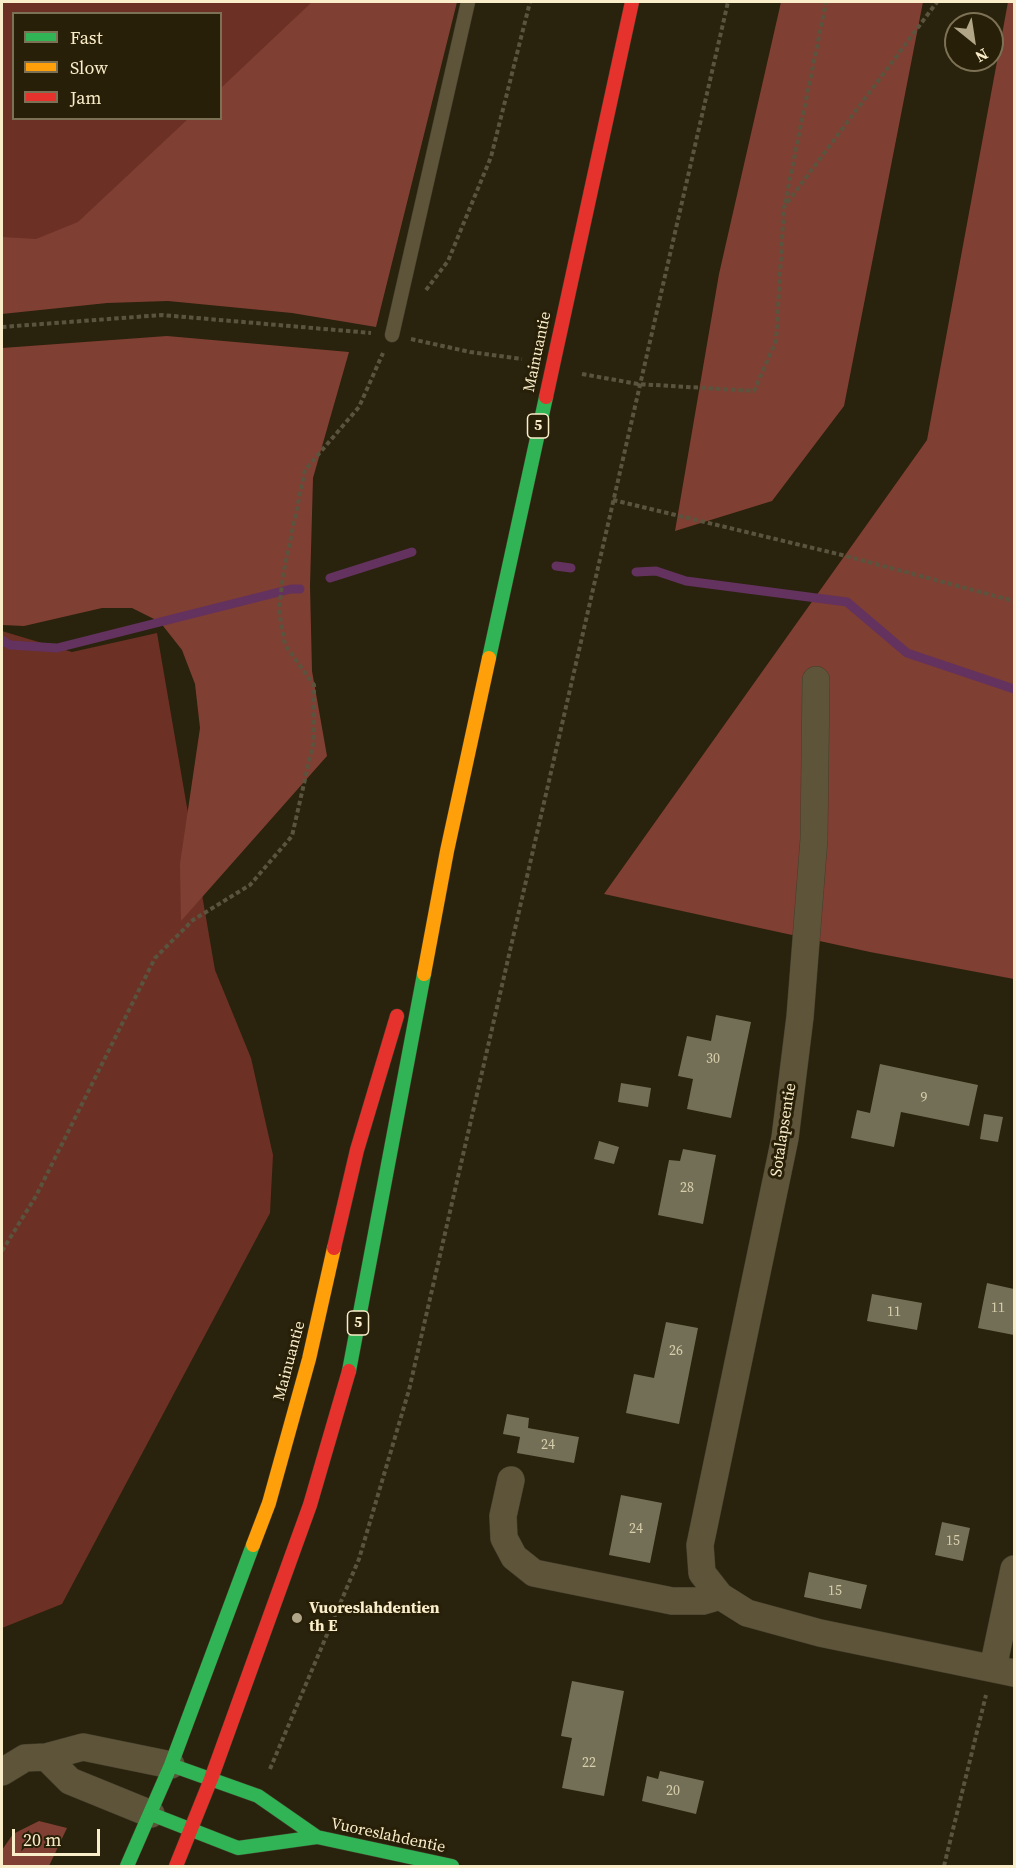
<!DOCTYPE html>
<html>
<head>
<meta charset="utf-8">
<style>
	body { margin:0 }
	#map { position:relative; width:1016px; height:1868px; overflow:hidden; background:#29220c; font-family:"Source Serif 4",serif }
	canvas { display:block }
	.frame { position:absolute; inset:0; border:3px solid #faedc9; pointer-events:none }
	.legend { position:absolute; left:12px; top:12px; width:210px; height:108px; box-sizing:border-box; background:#281f08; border:2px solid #7c7155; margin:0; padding:8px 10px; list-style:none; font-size:18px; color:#faedc9 }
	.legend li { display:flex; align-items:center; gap:12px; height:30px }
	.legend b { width:30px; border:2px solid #7c7155 }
	.north { position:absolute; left:944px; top:12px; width:60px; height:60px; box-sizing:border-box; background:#281f08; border:2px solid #7c7155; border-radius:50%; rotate:150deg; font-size:16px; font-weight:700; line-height:24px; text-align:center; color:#faedc9 }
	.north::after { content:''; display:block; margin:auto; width:21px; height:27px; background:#b1a687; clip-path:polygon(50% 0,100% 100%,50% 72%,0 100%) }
	.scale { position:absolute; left:12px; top:1829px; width:88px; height:27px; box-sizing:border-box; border:3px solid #faedc9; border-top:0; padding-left:8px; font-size:18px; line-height:21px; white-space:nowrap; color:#faedc9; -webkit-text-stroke:4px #281f08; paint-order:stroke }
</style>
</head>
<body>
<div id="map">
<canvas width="1016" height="1868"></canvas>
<div class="frame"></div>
<ul class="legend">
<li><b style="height:8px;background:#30b455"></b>Fast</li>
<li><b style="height:8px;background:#ff9f0a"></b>Slow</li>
<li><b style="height:8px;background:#e5322d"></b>Jam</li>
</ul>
<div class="north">N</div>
<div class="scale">20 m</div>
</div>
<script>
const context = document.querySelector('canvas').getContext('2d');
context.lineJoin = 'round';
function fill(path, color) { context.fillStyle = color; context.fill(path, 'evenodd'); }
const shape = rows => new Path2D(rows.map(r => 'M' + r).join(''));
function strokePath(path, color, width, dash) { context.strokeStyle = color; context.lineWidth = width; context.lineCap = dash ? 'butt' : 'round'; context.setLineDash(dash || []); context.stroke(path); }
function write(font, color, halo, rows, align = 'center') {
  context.font = font + ' "Source Serif 4",serif'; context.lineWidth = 6; context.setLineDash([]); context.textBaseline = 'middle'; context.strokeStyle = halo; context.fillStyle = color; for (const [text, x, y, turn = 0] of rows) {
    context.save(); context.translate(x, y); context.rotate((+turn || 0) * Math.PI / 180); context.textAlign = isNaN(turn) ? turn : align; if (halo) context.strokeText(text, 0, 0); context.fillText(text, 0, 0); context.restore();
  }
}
fill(shape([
	[2,2,314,2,221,95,220,14,14,14,14,118,198,119,65,268,2,253],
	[2,631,72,652,157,633,215,970,251,1058,273,1155,270,1213,62,1604,2,1628]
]), '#6c3025');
fill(shape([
	[312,2,457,2,376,327,292,313,168,301,107,303,2,314,2,237,36,239,78,222,188,119,220,118,221,88],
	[781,2,923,2,844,406,772,501,675,531,719,274],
	[1008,2,1014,2,1014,979,870,952,604,894,927,440],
	[167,336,349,352,313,478,310,586,312,671,327,756,181,921,180,864,200,728,195,684,182,650,160,622,132,608,102,608,24,626,2,625,2,348],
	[39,1821,67,1828,49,1866,2,1866,2,1850,13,1834]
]), '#803f33');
strokePath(shape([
	[556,566,571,568],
	[636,572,656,571,686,581,847,602,907,653,1014,689],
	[330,578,412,552],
	[2,640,10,645,57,648,291,589,300,589]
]), '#63325e', 9);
fill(shape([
	[716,1015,751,1022,731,1118,687,1109,693,1079,678,1076,687,1036,711,1041],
	[880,1064,978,1085,969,1126,901,1112,894,1147,851,1138,857,1110,870,1113],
	[621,1083,651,1088,648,1107,618,1102],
	[984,1114,1003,1117,998,1142,980,1139],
	[599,1141,619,1147,614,1164,594,1159],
	[683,1149,716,1155,703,1224,658,1215,669,1160,680,1161],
	[987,1283,1014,1289,1014,1335,978,1328],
	[872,1294,922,1303,917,1330,867,1321],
	[666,1322,698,1328,679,1424,626,1413,634,1374,654,1378],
	[507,1414,529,1418,528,1428,579,1437,574,1463,517,1453,520,1437,503,1434],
	[621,1495,662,1503,650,1563,609,1555],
	[942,1522,970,1528,963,1561,935,1555],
	[809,1572,867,1585,861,1609,804,1597],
	[572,1681,624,1691,604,1796,562,1788,572,1738,561,1736],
	[660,1771,704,1781,696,1814,642,1801,647,1776,658,1779]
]), '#726f56');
const lane = shape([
	[392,335,468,2]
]);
const street = shape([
	[816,680,814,839,800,1017,785,1138,700,1545,702,1573,720,1596,747,1613,820,1633,1014,1673],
	[511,1480,503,1516,504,1538,514,1557,534,1573,672,1601,703,1601,720,1596],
	[993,1668,1014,1569],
	[46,1757,70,1781,151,1814],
	[2,1772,25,1758,46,1757,83,1747,171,1765]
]);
const fast = shape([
	[489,658,546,397],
	[349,1371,424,974],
	[171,1765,258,1796,317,1837],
	[151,1814,238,1848,317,1837,452,1866],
	[127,1866,171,1765,253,1545]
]);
const slow = shape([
	[424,974,447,851,489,658],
	[253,1545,269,1503,309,1359,334,1248]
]);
const jam = shape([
	[546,397,632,2],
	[334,1248,357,1150,397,1016],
	[176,1866,211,1779,310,1505,349,1371]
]);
strokePath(lane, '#443e2c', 15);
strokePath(street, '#443e2c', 28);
strokePath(fast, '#443e2c', 15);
strokePath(slow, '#443e2c', 15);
strokePath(jam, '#443e2c', 15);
strokePath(shape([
	[785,203,826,2],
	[426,290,448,261,491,157,530,2],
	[2,327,162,315,371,333],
	[411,339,470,352,522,359],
	[582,374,638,384,754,391,776,341,784,207,937,2],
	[613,500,842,555,1014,601],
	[2,1251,36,1196,155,958,193,920,250,885,292,836,314,740,314,685,285,645,279,611,283,575,305,470,359,407,383,353],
	[270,1769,359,1559,409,1390,728,2],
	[944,1866,986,1695]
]), '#5a533e', 4, [4.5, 3]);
strokePath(lane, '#5e543a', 14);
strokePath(street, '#5e543a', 27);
strokePath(fast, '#30b455', 14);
strokePath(slow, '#ff9f0a', 14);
strokePath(jam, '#e5322d', 14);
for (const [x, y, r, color] of [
	[297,1618,6,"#b1a687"]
]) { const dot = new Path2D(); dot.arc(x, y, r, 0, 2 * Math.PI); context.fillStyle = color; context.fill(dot); strokePath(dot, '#281f08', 2); }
write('14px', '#d8ceac', null, [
	["30",713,1059],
	["9",924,1098],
	["28",687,1188],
	["11",998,1308],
	["11",894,1312],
	["26",676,1351],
	["24",548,1445],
	["24",636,1529],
	["15",953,1541],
	["15",835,1591],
	["22",589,1763],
	["20",673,1791]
]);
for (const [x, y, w] of [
	[538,426,21],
	[358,1323,21]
]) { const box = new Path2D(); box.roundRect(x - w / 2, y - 12, w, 24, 4.5); context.fillStyle = '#281f08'; context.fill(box); strokePath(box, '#faedc9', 1.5); }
write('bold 15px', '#faedc9', null, [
	["5",538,426],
	["5",358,1323]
]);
write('16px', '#faedc9', '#281f08', [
	["Mainuantie",538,352,-78],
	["Sotalapsentie",784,1130,-81],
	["Mainuantie",290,1361,-75],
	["Vuoreslahdentie",388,1836,12]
]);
write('bold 16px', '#faedc9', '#281f08', [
	["Vuoreslahdentien",309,1609],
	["th E",309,1627]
], 'left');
</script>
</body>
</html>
